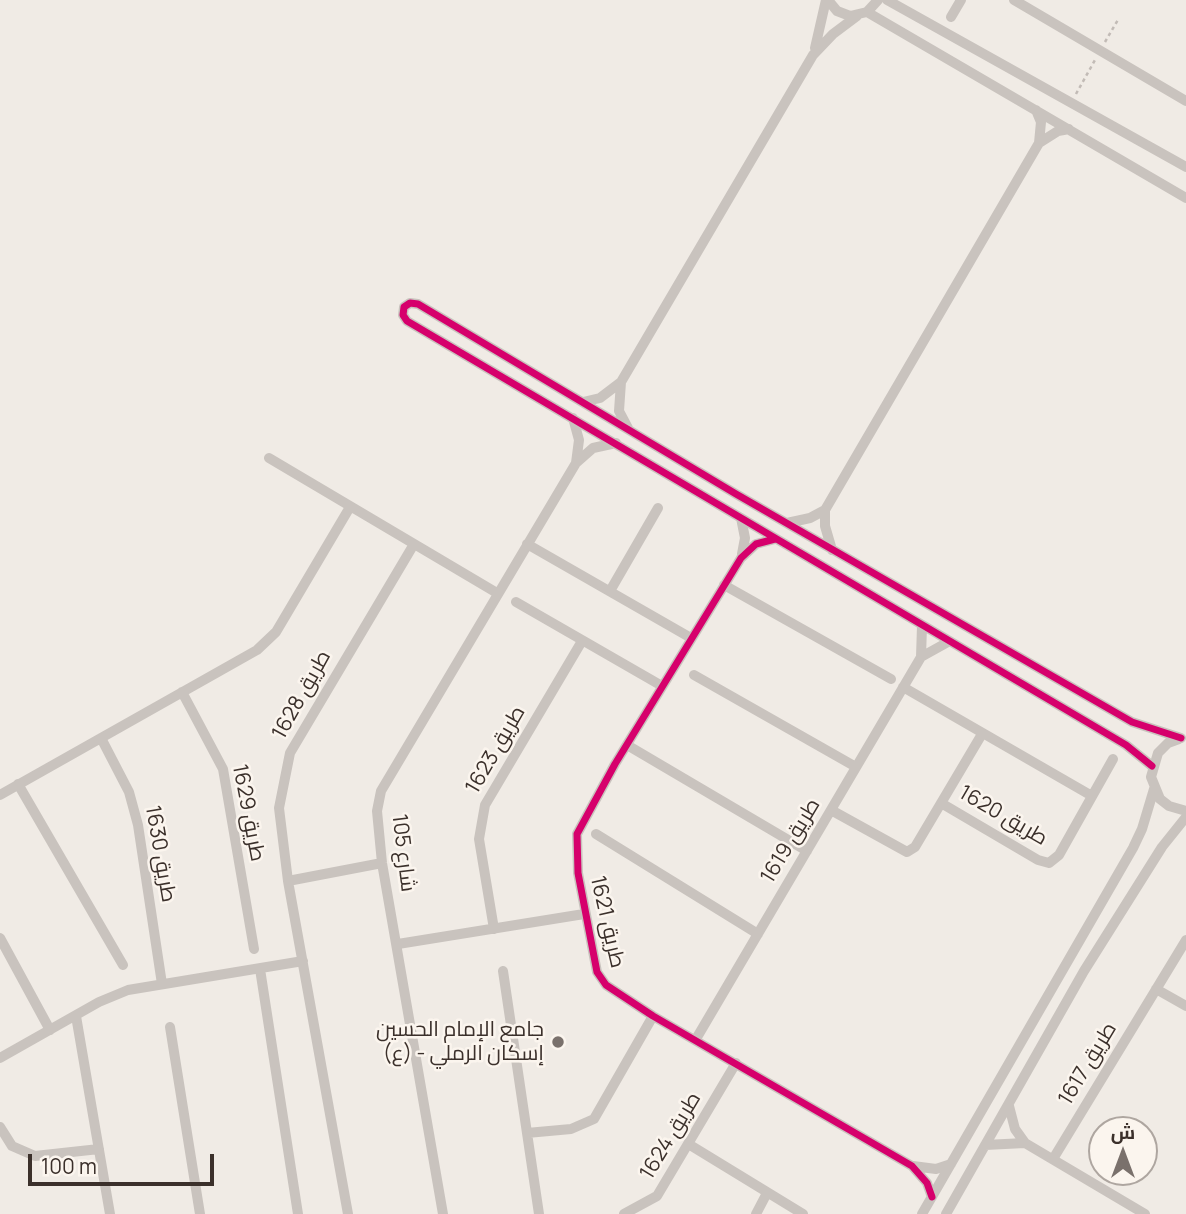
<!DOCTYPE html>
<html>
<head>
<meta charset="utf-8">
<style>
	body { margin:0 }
	#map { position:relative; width:1186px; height:1214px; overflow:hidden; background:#f0ebe5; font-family:Manrope,Cairo,sans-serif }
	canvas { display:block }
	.north { position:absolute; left:1088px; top:1116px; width:70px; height:70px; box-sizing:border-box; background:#fbf5ee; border:2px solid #aea6a0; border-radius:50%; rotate:0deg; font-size:19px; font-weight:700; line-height:28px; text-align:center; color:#3b302b }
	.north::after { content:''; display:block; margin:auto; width:24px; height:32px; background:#7a716c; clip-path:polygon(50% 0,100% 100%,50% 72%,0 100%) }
	.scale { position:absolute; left:28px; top:1154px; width:186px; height:32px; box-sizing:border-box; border:4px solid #3b302b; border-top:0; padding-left:9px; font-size:21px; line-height:24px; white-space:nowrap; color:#3b302b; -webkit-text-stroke:5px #fbf5ee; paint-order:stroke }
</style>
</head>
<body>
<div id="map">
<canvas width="1186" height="1214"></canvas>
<div class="north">ش</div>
<div class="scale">100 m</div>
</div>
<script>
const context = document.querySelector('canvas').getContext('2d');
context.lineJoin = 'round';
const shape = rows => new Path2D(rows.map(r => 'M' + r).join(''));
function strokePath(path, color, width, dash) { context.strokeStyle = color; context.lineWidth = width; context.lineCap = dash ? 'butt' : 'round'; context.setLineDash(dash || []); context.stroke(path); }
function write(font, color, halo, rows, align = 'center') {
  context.font = font + ' Manrope,Cairo,sans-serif'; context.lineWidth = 5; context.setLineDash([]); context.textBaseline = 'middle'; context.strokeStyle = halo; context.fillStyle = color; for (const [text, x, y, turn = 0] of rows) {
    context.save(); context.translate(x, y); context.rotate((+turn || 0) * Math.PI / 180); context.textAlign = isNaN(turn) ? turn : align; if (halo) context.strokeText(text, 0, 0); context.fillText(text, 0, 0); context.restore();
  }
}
strokePath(shape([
	[1105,42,1119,18],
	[1076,94,1095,60]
]), '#c2bbb6', 2.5, [3.5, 3.5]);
strokePath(shape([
	[828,0,837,11,850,16,867,12,878,0],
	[887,0,1186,167],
	[1014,0,1186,101],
	[867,12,1186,198],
	[951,17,961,0],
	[815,48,826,0],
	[1039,143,1058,131,1069,129],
	[621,382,619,411,628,428],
	[583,402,600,398,621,382,813,55,833,34,857,16],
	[573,418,579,440,576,463],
	[269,458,497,593],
	[741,518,745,538,742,554],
	[787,523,810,518,825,510],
	[775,539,756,544,741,558,615,764,577,834,578,873,597,972,606,985,653,1016,912,1166,927,1183,932,1197],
	[527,544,691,638],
	[832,550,825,526,825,510,1039,143,1041,122,1036,110],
	[724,585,891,679],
	[610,591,658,508],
	[516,602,662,686],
	[921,657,922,626],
	[694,675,856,767],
	[903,687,1092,796],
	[182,692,223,769,254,949],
	[101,738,129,792,138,825,162,984],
	[1179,739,1168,743,1158,753,1151,777,1160,799,1169,806,1186,811],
	[627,745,807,851],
	[1152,766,1126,745,407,321,403,315,404,307,410,303,418,304,736,494,1132,722,1181,738],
	[18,784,123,965],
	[0,795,257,650,276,632,350,507],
	[941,803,1038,860,1049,863,1059,855,1113,759],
	[831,810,907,852,915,847,982,734],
	[596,834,758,934],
	[288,881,382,863],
	[494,929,479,839,485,805,582,641],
	[0,938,50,1030],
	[398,944,584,914],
	[260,969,298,1214],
	[503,971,539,1214],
	[1156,989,1186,1006],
	[76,1016,110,1214],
	[170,1027,200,1214],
	[696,1039,921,657,948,642],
	[0,1058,99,1002,128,990,303,961],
	[1009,1106,1015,1129,1025,1143,1145,1214],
	[0,1127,12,1146,35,1156,99,1149],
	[527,1133,571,1129,594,1119,653,1016],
	[690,1145,803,1214],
	[985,1145,1025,1143],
	[1053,1159,1186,940],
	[913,1166,936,1169,951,1164],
	[348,1214,288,881,279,808,290,753,414,544],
	[443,1214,382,863,377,811,381,791,576,463,593,448,616,443],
	[624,1214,657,1196,736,1063],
	[756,1214,767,1193],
	[922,1214,1133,848,1142,829,1154,789],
	[946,1214,1084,971,1162,847,1186,817]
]), '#c9c3be', 10);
strokePath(shape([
	[775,539,756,544,741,558,615,764,577,834,578,873,597,972,606,985,653,1016,912,1166,927,1183,932,1197],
	[1152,766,1126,745,407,321,403,315,404,307,410,303,418,304,736,494,1132,722,1181,738]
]), '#d6006c', 7);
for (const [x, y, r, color] of [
	[558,1042,7,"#7a716c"]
]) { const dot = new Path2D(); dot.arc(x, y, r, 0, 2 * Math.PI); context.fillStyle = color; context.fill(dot); strokePath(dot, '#fbf5ee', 2.5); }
write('21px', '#3b302b', '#fbf5ee', [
	["طريق 1628",302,695,-61],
	["طريق 1623",496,750,-60],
	["طريق 1629",248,813,79],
	["طريق 1620",1003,816,30],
	["طريق 1619",791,841,-59],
	["شارع 105",403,853,83],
	["طريق 1630",160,854,80],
	["طريق 1621",607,922,77],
	["طريق 1617",1088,1064,-59],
	["طريق 1624",671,1136,-59]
]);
write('21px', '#3b302b', '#fbf5ee', [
	["جامع الإمام الحسين",544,1030],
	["(ع) - إسكان الرملي",544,1054]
], 'right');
</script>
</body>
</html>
